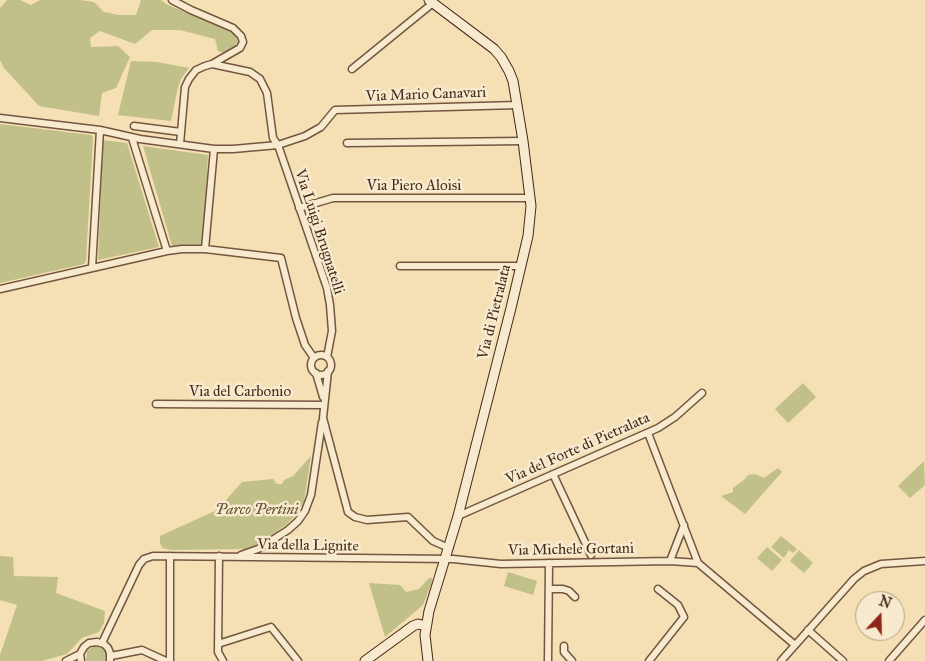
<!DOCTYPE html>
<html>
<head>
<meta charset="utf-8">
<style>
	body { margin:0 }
	#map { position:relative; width:925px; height:661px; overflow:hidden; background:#f5dfb4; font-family:"IM FELL Great Primer",serif }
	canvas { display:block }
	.north { position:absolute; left:855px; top:591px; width:50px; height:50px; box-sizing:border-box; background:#f8eace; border:1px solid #b19c86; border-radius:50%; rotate:21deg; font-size:14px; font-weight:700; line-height:20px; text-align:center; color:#462819 }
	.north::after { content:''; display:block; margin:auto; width:18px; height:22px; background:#8f2418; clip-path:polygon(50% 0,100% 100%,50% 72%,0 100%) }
</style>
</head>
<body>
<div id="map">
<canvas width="925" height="661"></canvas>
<div class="north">N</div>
</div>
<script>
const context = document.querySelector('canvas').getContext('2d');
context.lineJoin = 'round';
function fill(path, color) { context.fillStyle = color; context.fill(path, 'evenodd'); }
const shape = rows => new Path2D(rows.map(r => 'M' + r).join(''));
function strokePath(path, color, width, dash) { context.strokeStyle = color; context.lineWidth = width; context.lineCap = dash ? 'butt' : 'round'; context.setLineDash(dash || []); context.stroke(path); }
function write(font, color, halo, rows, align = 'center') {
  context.font = font + ' "IM FELL Great Primer",serif'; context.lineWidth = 5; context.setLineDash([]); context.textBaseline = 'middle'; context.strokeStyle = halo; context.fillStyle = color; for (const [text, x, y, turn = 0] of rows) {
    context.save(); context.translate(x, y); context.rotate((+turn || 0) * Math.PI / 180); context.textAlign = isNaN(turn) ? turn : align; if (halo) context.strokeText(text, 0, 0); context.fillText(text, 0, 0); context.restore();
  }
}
fill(shape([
	[7,0,20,0,31,5,40,0,80,0,94,2,104,12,119,15,136,15,141,0,161,0,166,4,228,30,235,35,238,42,233,48,223,53,218,51,215,39,180,30,152,30,135,44,100,31,90,38,91,47,118,46,130,57,116,88,102,93,99,116,39,106,4,68,0,60,0,8],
	[131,61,157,62,189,68,181,79,178,87,171,121,118,115],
	[0,124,91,135,93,137,86,261,84,264,0,283],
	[103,140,127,143,159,247,98,260],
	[143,146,208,155,203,244,172,246],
	[803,383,816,397,788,423,775,409],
	[311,456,304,501,296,515,286,525,253,547,246,549,171,550,162,548,160,543,160,536,217,510,242,482,273,479,277,484,282,484,284,480,293,476],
	[924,461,925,485,910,498,898,486],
	[778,468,782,472,745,514,721,496,733,492,733,488,744,480,748,475,755,474,764,478],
	[781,536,797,549,793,553,789,550,784,558,771,547],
	[767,547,782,560,772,571,757,558],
	[799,550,813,563,804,573,790,561],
	[0,556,13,557,14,576,58,577,56,593,105,611,104,623,99,632,82,638,67,654,42,661,0,661,0,655,17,605,0,600],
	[508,572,537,581,533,595,504,586],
	[429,578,432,578,432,583,423,605,385,637,369,583,400,585,406,592,419,589],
	[93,647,100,647,105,651,107,656,106,661,86,661,87,651]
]), '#c2c089');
const street = shape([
	[172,0,191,10,233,28,241,36,243,42,240,48,212,64],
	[352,69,433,3],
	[0,118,100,130,140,139,214,149,233,149,278,145,305,136,321,127,335,110,518,105],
	[134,126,181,132],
	[347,143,523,141],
	[180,144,185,87,189,79,196,70,205,66,212,64,250,72,260,79,267,93,273,138,278,145,327,288,330,305,332,331,327,357],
	[299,208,333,198,530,198],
	[205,249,214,149],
	[167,251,182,249,205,249,281,258,296,318,305,345,314,358],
	[400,266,521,266],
	[92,268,100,130],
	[0,289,167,251,132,138],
	'311 365a10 10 0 1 1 20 0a10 10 0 1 1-20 0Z',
	[328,371,323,418,348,512,355,517,367,520,408,517,433,541,449,548],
	[316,373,323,397],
	[156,404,324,405],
	[648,433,698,563,795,645],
	[553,474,591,555],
	[458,516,658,428,675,417,702,393],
	[241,555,258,549,288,530,298,521,305,511,311,495,322,422],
	[219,556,218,652,223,661],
	[670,561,684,525],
	[549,589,563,589,569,591,575,597],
	[808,630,843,661],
	[102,643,139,565,144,559,153,556,453,559,501,564,670,561,698,563],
	[218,644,271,627,298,661],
	[564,646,564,652,572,661],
	[111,656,142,650,166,661],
	[66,661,80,654],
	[81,661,80,654,84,647,89,643,97,642,104,644,108,648,110,653,110,661],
	[170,661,170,556],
	[548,661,549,563],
	[649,661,684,617,678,605,658,589],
	[781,661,854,579,864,571,881,564,925,561],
	[889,661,925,620]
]);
const secondary = shape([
	[365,661,413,626,418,624,426,626],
	[428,661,425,635,429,611,458,516,511,308,528,236,531,206,523,141,513,81,509,71,501,57,494,49,429,0]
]);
strokePath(street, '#725640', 9);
strokePath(secondary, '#462819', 11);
strokePath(street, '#f8eace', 6);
strokePath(secondary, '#f8eace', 9);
write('15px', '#462819', '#f8eace', [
	["Via Mario Canavari",426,95,-2],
	["Via Piero Aloisi",414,186],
	["Via Luigi Brugnatelli",319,232,72],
	["Via di Pietralata",495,312,-76],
	["Via del Carbonio",240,392],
	["Via del Forte di Pietralata",578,449,-24],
	["Via della Lignite",308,546,1],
	["Via Michele Gortani",571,550,-1]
]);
write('italic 15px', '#654e35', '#f8eace', [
	["Parco Pertini",257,510]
]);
</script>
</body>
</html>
